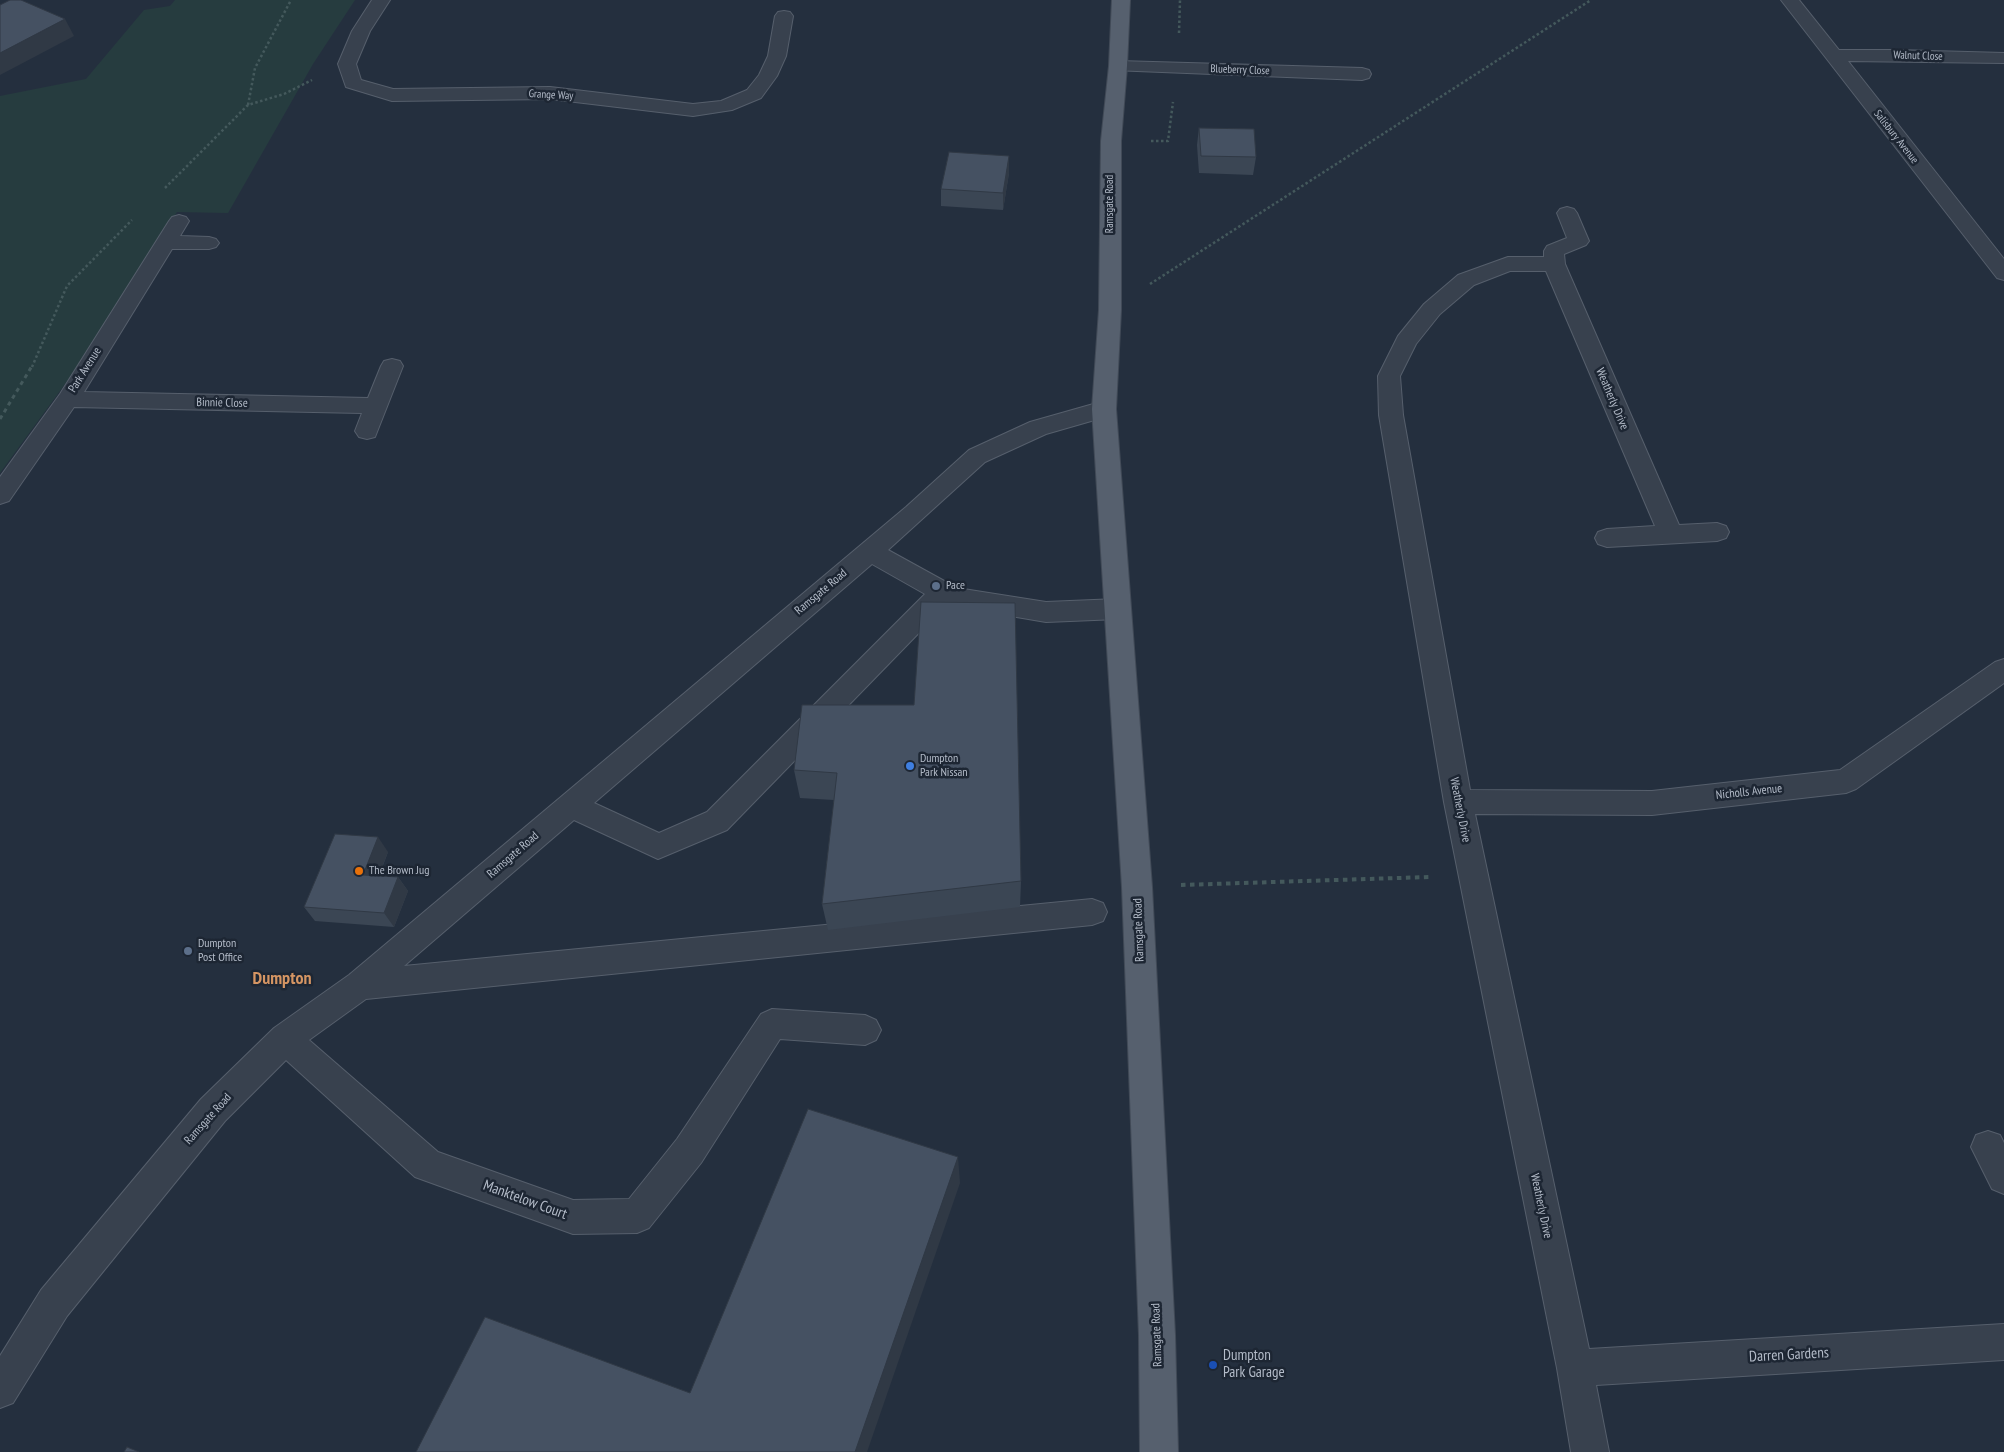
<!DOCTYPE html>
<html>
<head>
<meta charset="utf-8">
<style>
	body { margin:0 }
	canvas { display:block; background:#242f3e }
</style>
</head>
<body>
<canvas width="2004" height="1452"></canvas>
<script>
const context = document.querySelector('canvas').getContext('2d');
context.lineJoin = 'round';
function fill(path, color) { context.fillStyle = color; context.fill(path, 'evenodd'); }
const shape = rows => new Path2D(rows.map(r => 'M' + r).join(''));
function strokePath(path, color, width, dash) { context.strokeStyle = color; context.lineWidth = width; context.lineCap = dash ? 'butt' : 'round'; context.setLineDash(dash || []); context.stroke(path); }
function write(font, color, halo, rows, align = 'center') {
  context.font = font + ' "PT Sans Narrow",sans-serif'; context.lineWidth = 5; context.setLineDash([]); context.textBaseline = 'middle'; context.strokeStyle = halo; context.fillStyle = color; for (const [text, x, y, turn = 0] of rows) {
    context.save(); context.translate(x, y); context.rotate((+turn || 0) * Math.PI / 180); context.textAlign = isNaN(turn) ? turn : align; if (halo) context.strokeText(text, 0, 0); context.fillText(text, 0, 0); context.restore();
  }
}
fill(shape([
	[175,0,355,0,313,64,228,213,177,212,68,380,0,473,0,96,86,79,144,10,170,6]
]), '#263c3f');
const minor = shape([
	[372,0,390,0,370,31,356,64,361,80,393,89,550,87,693,104,721,101,747,90,759,75,768,56,775,16,778,12,784,11,790,12,793,16,786,56,777,76,761,98,732,110,693,116,550,99,392,101,346,87,338,64,352,31,372,0],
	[1781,0,1799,0,1839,50,1896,50,2004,53,2004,63,1848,61,2004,259,2004,280,1997,278,1781,0],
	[1118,61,1362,68,1369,70,1371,74,1369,78,1362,80,1112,70,1109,66,1112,62,1118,61],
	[1567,207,1574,209,1577,213,1589,241,1586,245,1564,254,1565,264,1679,525,1717,523,1726,526,1729,532,1726,538,1717,541,1607,547,1598,544,1595,538,1598,532,1607,529,1655,526,1546,271,1510,271,1474,285,1440,314,1416,344,1400,376,1403,415,1470,790,1652,791,1840,770,1995,662,2004,659,2004,683,1856,789,1846,793,1652,815,1475,814,1589,1349,2004,1324,2004,1360,1596,1385,1609,1452,1571,1452,1557,1368,1444,802,1379,415,1378,376,1398,336,1424,304,1458,275,1508,257,1544,257,1544,251,1547,246,1567,238,1557,213,1560,209,1567,207],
	[179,215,186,217,189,221,180,236,209,237,216,239,219,243,216,247,209,249,172,249,84,392,368,398,381,366,384,361,392,359,400,361,403,366,375,437,367,439,359,437,355,431,362,413,74,407,9,501,0,504,0,477,60,394,169,221,172,217,179,215],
	[1104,401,1112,403,1116,409,1112,415,1046,434,985,462,888,550,957,588,1046,602,1118,599,1127,602,1131,609,1127,616,1118,619,1046,622,946,605,727,830,658,859,574,820,404,966,1092,899,1103,903,1107,912,1103,921,1092,925,366,999,309,1040,438,1152,573,1200,629,1199,677,1139,761,1014,772,1009,865,1015,876,1020,881,1030,876,1040,865,1045,780,1039,701,1163,649,1228,637,1233,573,1234,415,1177,286,1060,225,1121,67,1316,13,1403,0,1408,0,1356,41,1290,201,1099,274,1028,349,975,906,507,969,450,1030,422,1104,401],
	[872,564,925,594,707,812,659,833,594,803,872,564],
	[1988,1131,2000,1135,2004,1143,2004,1194,1992,1189,1971,1147,1976,1135,1988,1131]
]);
const major = shape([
	[1112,0,1130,0,1127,66,1121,141,1121,310,1116,409,1152,887,1175,1335,1178,1452,1140,1452,1139,1335,1122,887,1092,409,1099,310,1101,141,1109,66,1112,0]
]);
strokePath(minor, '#565f6c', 2);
strokePath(major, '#414a57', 2);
strokePath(shape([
	[1179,33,1180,0],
	[248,105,255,68,291,0],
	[1151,141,1168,141,1173,102],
	[165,188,248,105,284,94,312,80],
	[1150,284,1591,0],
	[32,367,67,286,132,220]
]), '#44595c', 2.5, [2.5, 2.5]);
strokePath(shape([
	[0,419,32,366]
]), '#44595c', 3, [4, 4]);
strokePath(shape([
	[1181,885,1429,877]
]), '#44595c', 4, [4.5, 4.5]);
fill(minor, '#38414e');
fill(major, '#56606e');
fill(shape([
	[1199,128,1256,157,1253,175,1199,173,1197,145],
	[1009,173,1003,210,941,206,941,189],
	[914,705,1021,881,1020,907,828,930,822,904,834,800,800,798,794,770],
	[388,852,379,876,398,877,408,891,394,927,315,921,304,907]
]), '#3b4654');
fill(shape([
	[65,19,74,36,0,75,0,53],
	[1009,156,1009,173,1003,210,1003,193],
	[378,837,388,852,373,889,363,875],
	[398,877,408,891,394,927,384,913],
	[958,1157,960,1183,867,1452,855,1452]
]), '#303945');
const building = shape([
	[10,0,21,0,65,19,0,53,0,5,10,0],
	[1199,128,1254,129,1256,157,1201,156,1199,128],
	[949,152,1009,156,1003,193,941,189,949,152],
	[921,602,1015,603,1021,881,822,904,837,773,794,770,802,705,914,705,921,602],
	[335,834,378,837,363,875,398,877,384,913,304,907,335,834],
	[808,1109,958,1157,855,1452,416,1452,485,1317,690,1393,808,1109],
	[127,1447,139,1452,124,1452,127,1447]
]);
fill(building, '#455162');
strokePath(building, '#303945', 1);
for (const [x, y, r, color] of [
	[936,586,5,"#5c6f8a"],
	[910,766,5,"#3f7fe0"],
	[359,871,5,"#e8710a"],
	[188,951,5,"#5c6f8a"],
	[1213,1365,5,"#1a4fb4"]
]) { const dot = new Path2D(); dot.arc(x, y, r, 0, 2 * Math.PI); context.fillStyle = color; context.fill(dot); strokePath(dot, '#1d2633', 2); }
write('11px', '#b4bcc9', '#1d2633', [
	["Walnut Close",1918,56,2],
	["Blueberry Close",1240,70,2],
	["Grange Way",551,95,3],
	["Salisbury Avenue",1896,137,52],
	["Ramsgate Road",1110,204,-90]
]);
write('12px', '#b4bcc9', '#1d2633', [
	["Park Avenue",85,370,-58],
	["Weatherly Drive",1612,399,67],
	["Binnie Close",222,403,1],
	["Ramsgate Road",821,592,-40],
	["Nicholls Avenue",1749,792,-6],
	["Weatherly Drive",1460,810,79],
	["Ramsgate Road",513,855,-41],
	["Ramsgate Road",1139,930,-92],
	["Ramsgate Road",208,1119,-48],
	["Weatherly Drive",1541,1206,78],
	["Ramsgate Road",1157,1335,-92]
]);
write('12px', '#b4bcc9', '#1d2633', [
	["Pace",946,586],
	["Dumpton",920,759],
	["Park Nissan",920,773],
	["The Brown Jug",369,871],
	["Dumpton",198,944],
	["Post Office",198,958]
], 'left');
write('15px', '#b4bcc9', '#1d2633', [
	["Manktelow Court",525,1200,20],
	["Darren Gardens",1789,1355,-3]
]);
write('15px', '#b4bcc9', '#1d2633', [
	["Dumpton",1223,1356],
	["Park Garage",1223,1373]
], 'left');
write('bold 18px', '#d59563', '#1d2633', [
	["Dumpton",282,979]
]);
</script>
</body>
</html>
